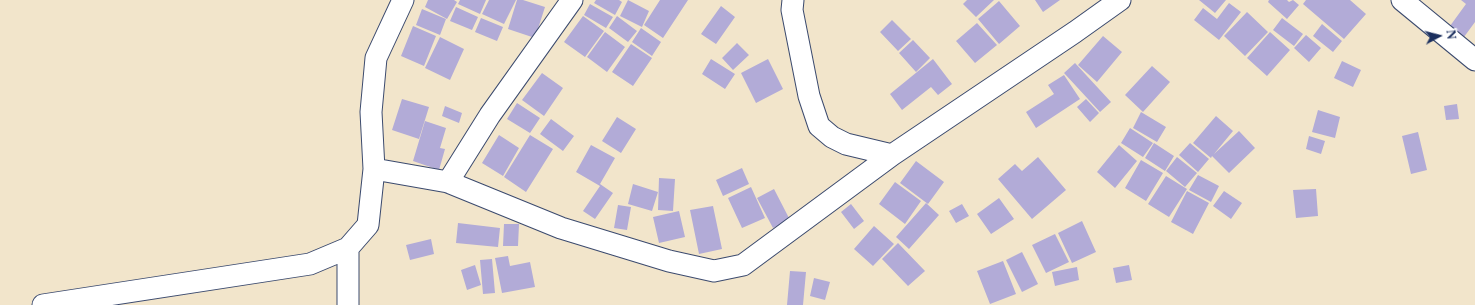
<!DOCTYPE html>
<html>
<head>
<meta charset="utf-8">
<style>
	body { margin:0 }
	#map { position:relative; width:1475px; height:305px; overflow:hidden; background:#f2e5cb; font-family:"Libre Caslon Text",serif }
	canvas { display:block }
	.north { position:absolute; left:1419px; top:16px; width:40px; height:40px; -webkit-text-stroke:3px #fff; paint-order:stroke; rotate:83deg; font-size:11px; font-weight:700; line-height:16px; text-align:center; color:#1b2f5e }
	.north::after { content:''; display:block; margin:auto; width:14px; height:18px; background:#1b2f5e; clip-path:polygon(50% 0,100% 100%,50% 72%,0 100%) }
</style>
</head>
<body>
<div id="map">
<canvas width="1475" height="305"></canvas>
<div class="north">N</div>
</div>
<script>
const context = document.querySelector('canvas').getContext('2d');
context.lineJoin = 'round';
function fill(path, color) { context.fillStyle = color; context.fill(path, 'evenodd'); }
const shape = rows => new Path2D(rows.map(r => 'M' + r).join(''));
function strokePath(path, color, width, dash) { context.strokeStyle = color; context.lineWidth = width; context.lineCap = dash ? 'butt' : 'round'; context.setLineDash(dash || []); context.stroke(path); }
fill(shape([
	[428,0,454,0,457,2,447,19,425,7],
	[460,0,486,0,480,14,458,4],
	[489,0,516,0,504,24,482,14],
	[517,0,523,0,545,7,535,38,508,29],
	[596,0,619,0,622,2,615,15,594,3],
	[628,0,649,11,642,27,620,16],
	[660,0,688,0,663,38,644,25],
	[967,0,994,0,976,17,963,4],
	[1035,0,1060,0,1043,12],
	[1199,0,1226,0,1215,13],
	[1269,0,1287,0,1289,2,1293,0,1299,5,1287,19,1268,2],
	[1306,0,1350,0,1366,14,1344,39,1303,4],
	[1461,0,1475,0,1475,22,1464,37,1450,26,1466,4],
	[999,1,1020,26,999,44,978,19],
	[1229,3,1241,12,1219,40,1194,20,1203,8,1217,19],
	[590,4,613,17,606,28,584,15],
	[721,6,735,17,716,44,701,34],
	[456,7,478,17,472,30,450,21],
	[422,9,446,19,440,35,416,25],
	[1247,12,1268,32,1245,56,1224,36],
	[583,16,604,31,585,57,564,42],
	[617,16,637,31,628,42,609,28],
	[481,18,503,27,497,41,475,32],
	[1282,18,1303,34,1294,46,1273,30],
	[892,20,911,39,898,51,880,32],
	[977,23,997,45,975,63,956,41],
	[1322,24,1342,41,1333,52,1313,36],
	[413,26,436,36,424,66,401,56],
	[641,28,661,42,652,56,632,42],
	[605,32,625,47,607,72,587,57],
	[1270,32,1290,50,1267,76,1247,58],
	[1306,35,1321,48,1309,62,1294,48],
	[1103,36,1122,52,1097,82,1078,65],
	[440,37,464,49,450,80,425,68],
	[913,40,930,58,916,72,899,53],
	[737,43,749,55,733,70,722,58],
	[631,44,652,58,633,86,612,72],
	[711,59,735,74,725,89,702,74],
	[768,59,783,89,756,103,741,73],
	[933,59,952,84,938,95,931,87,902,110,890,94],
	[1342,61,1361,70,1353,87,1334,78],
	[1075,63,1111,102,1100,112,1064,73],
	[1152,66,1170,82,1143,112,1125,95],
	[542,73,563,88,544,116,522,100],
	[1064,75,1080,99,1036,128,1026,112,1054,94,1048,85],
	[402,99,429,107,419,139,392,130],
	[1086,99,1099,113,1090,122,1077,107],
	[517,103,540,118,530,133,507,119],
	[1457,104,1459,119,1446,120,1444,106],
	[445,106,462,113,459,123,442,116],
	[1318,110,1340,117,1335,138,1312,132],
	[1141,112,1166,127,1157,142,1133,128],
	[1216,116,1233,131,1214,154,1239,131,1255,148,1229,173,1212,156,1211,158,1193,143],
	[617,117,636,129,621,153,602,141],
	[551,119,574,136,563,151,540,134],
	[425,121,446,128,440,148,445,149,439,170,413,161],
	[1130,128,1153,143,1143,157,1121,143],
	[1418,132,1427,170,1411,174,1402,136],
	[499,135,519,148,503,176,482,163],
	[530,135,553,149,526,192,504,177],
	[1309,136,1325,141,1321,154,1306,149],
	[1154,143,1174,156,1165,171,1145,158],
	[1190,143,1209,159,1198,172,1179,155],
	[591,145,615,158,600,184,613,193,595,219,583,211,600,186,576,172],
	[1119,145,1137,161,1115,188,1097,172],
	[1038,157,1066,190,1032,219,998,179,1015,164,1022,171],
	[1177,157,1197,173,1185,187,1166,171],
	[1141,160,1163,173,1146,201,1125,188],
	[916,161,944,182,928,204,900,183],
	[742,168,749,184,723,196,716,180],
	[1198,175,1219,186,1211,202,1189,190],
	[1166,176,1187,189,1169,217,1148,204],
	[659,178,675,179,673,211,658,210],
	[895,182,921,201,905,224,879,204],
	[633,184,658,192,652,211,628,204],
	[751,187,765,218,742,228,728,198],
	[774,189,790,220,773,228,757,198],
	[1316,189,1318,216,1296,218,1293,190],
	[1187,191,1209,203,1193,234,1171,222],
	[1224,191,1242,203,1231,219,1213,206],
	[999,198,1014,219,991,234,977,214],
	[926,203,939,215,909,249,896,237],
	[851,204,864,221,854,229,841,212],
	[962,204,969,216,956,223,949,211],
	[618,205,631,207,627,230,614,228],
	[713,206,722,249,699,254,690,210],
	[679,211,685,237,659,243,653,217],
	[1082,221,1096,252,1072,263,1058,233],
	[458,223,500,228,498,247,456,243],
	[504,224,519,224,518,246,503,246],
	[874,226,894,244,873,266,854,249],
	[1055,234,1069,262,1046,273,1032,245],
	[431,239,434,254,410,260,406,245],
	[898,243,925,271,908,286,882,259],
	[1022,252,1038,284,1022,292,1006,260],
	[508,256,510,266,530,262,535,287,502,293,495,258],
	[492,259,495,293,483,294,480,260],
	[1003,261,1016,294,990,304,977,271],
	[475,265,481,285,467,290,461,270],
	[1129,265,1132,280,1116,283,1113,268],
	[1077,267,1079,280,1055,286,1052,272],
	[790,271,806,272,803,305,787,305],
	[814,278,830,282,825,300,810,296]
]), '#b2abd7');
const street = shape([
	[793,0,792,10,809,96,819,126,832,137,846,144,892,155],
	[1402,0,1475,60],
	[374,169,448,182,561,228,669,261,714,271,743,265,892,155,1075,32,1120,0],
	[448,182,490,115,572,0],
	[43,305,310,264,348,248,368,225,374,169,371,112,376,58,403,0],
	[348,305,348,248]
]);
strokePath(street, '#3b4a6e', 23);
strokePath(street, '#fff', 21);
</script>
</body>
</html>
